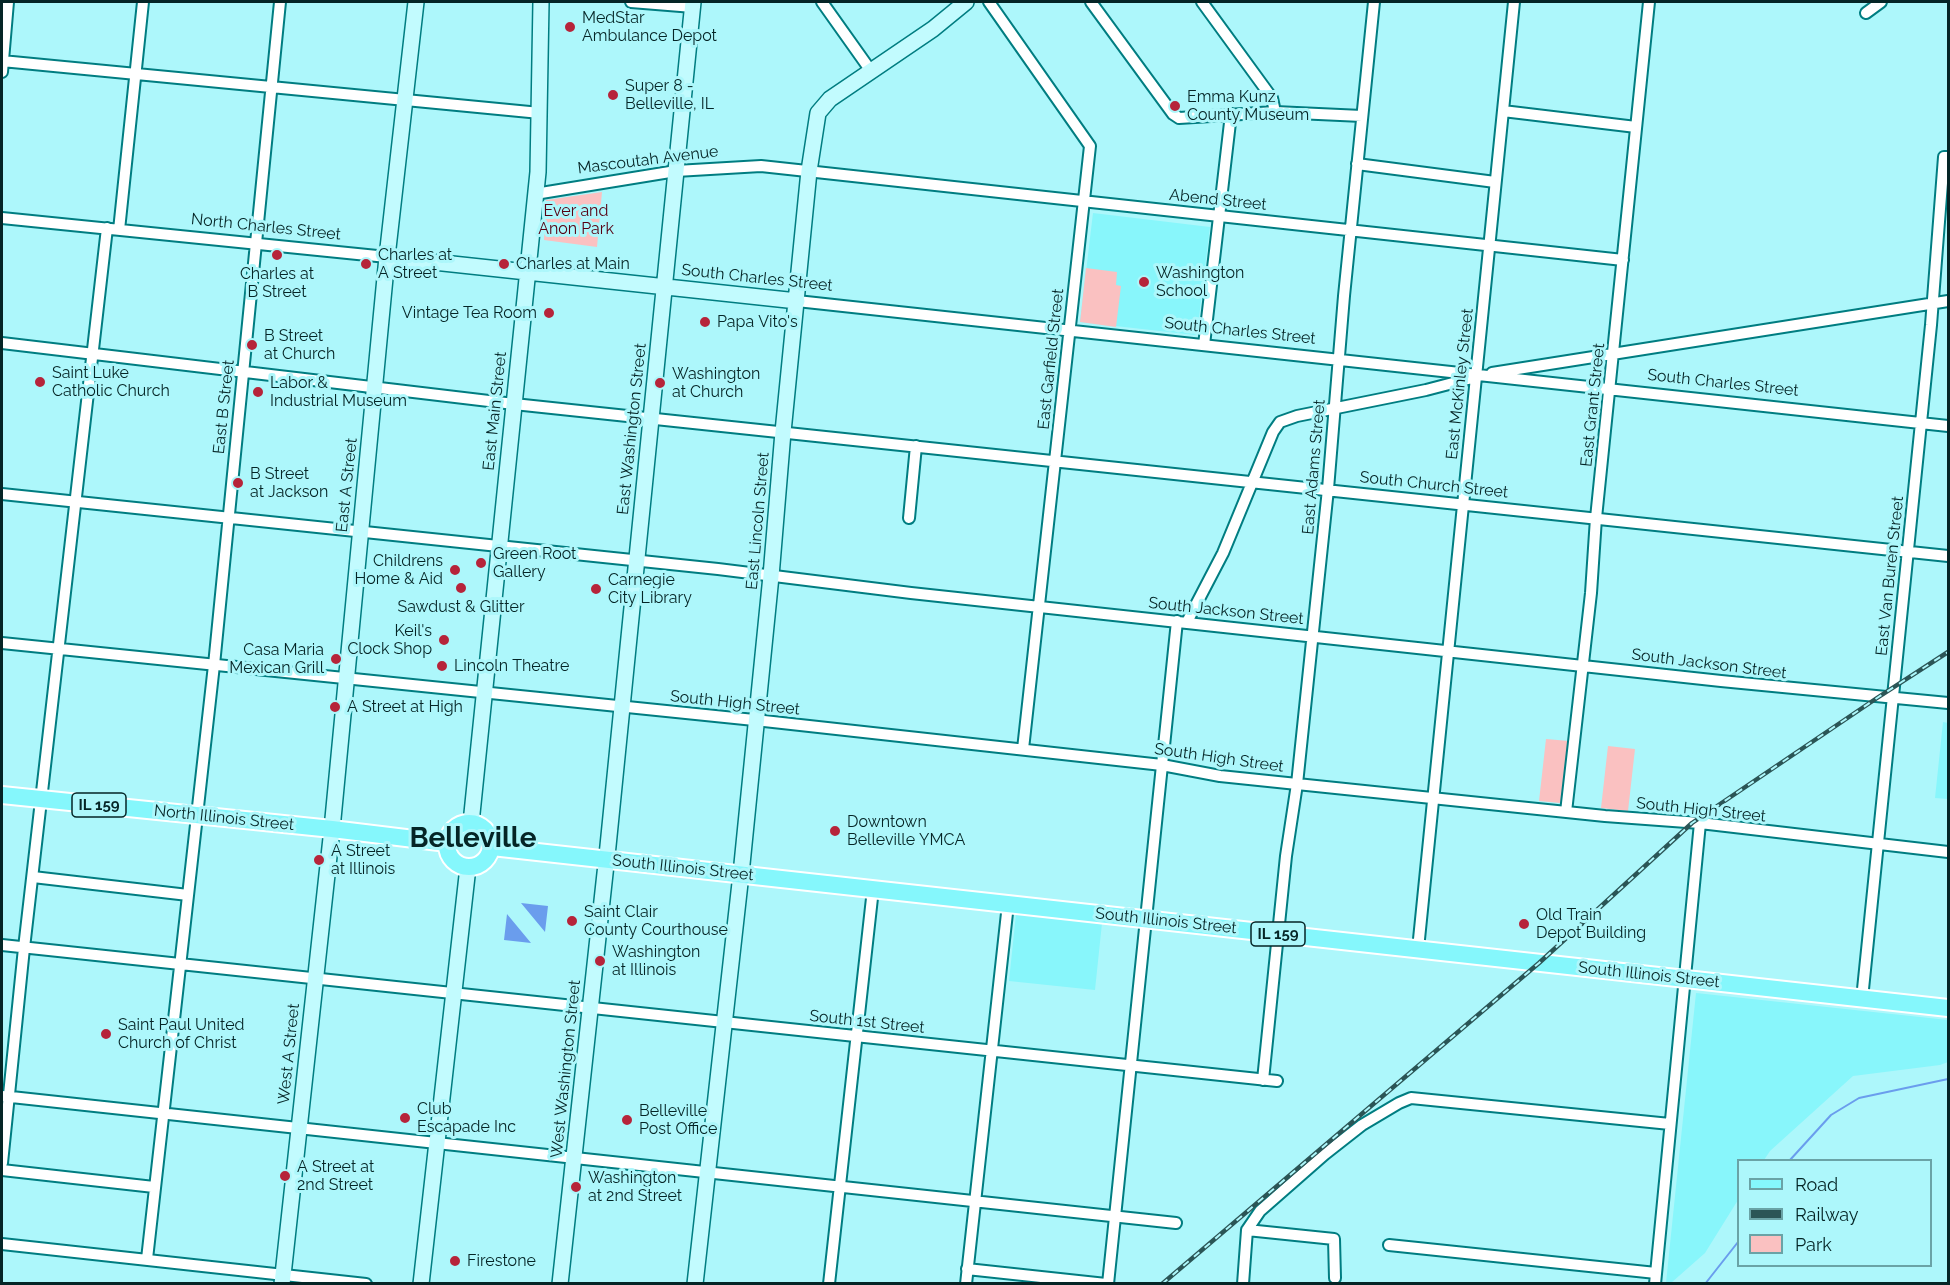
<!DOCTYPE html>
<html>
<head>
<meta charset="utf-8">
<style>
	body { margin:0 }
	#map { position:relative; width:1950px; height:1285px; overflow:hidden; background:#adf7fb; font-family:Raleway,sans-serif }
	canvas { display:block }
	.frame { position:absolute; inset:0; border:3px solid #052526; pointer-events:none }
	.legend { position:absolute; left:1737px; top:1159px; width:195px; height:108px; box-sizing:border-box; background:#adf7fb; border:2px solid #6aa3a6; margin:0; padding:8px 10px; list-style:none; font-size:18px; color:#052526 }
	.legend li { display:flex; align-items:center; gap:12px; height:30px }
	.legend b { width:30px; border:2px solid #6aa3a6 }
</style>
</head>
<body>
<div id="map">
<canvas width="1950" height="1285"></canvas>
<div class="frame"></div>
<ul class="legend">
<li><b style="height:8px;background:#85f7fc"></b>Road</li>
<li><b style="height:8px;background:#2b5556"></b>Railway</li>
<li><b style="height:16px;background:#fac1c1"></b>Park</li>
</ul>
</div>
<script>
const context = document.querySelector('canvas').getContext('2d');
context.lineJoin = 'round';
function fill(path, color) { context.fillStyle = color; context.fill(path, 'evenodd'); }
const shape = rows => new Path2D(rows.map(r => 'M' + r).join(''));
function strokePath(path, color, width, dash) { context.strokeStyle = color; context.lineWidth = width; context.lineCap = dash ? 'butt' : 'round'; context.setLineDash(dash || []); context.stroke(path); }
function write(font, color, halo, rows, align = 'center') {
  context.font = font + ' Raleway,sans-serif'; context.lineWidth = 6; context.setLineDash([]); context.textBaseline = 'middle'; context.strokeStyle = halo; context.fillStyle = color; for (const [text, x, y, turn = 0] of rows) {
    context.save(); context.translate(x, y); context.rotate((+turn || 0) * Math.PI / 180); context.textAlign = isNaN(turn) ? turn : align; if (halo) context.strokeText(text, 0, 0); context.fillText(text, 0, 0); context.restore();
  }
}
fill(shape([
	[1093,213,1210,227,1197,334,1195,335,1080,322],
	[1943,722,1948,723,1948,799,1935,798],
	[1016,914,1102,923,1095,990,1009,981],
	[1696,993,1948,1020,1948,1062,1940,1065,1853,1076,1770,1151,1764,1160,1738,1160,1738,1200,1705,1253,1671,1283,1666,1283]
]), '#88f6fb');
fill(shape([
	[602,192,597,247,544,240,546,200],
	[1086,268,1117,272,1116,285,1121,286,1116,327,1080,322],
	[1546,739,1569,741,1563,800,1560,803,1539,801],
	[1608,746,1635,749,1628,811,1601,808]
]), '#fac1c1');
fill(shape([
	[521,903,548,906,545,932],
	[507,914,531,943,504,940]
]), '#6a9ded');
strokePath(shape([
	[1790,1160,1831,1115,1859,1098,1948,1079],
	[1705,1284,1738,1242]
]), '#6a9ded', 2);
const street = shape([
	[631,2,693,7],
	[822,2,871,71],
	[989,2,1090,146,1023,749],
	[1091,2,1173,114,1179,118,1275,112,1362,116],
	[1202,2,1272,98,1275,112],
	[1866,13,1881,2],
	[2,61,540,113],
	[2,72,8,2],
	[1503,111,1636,127],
	[1357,164,1495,182],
	[535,194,676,171,761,166,1623,260],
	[2,218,387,257],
	[119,230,143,2],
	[797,301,1948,426],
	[2,343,514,404,1948,556],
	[1204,345,1231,114],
	[1492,373,1948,301],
	[2,494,718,569,911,593,1721,681,1948,703],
	[909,518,916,446],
	[1187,622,1223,553,1273,432,1280,422,1297,416,1426,390,1472,378],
	[2,643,764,721,1162,765,1220,776,1605,816,1700,823,1948,852],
	[1566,812,1591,593,1596,518,1649,2],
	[33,877,188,895],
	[2,945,1277,1081],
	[1418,949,1514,2],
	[1862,999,1931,325,1944,157,1948,157],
	[1263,1080,1286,856,1297,784,1328,489,1344,296,1374,2],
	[2,1096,1176,1223],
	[2,1163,24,948,107,228],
	[2,1170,154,1187],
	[1247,1230,1334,1239,1335,1278],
	[2,1244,366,1284],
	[1389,1245,1656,1273],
	[147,1259,214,665,280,2],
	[967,1269,1106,1284],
	[829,1284,873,889],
	[966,1284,1008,904],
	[1108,1284,1177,621],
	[1243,1284,1247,1230,1260,1211,1325,1154,1362,1125,1399,1103,1411,1098,1670,1124],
	[1655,1284,1700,823]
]);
const secondary = shape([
	[387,257,797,301],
	[471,823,538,172,541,2],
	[282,1284,332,829,387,257,416,2],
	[421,1284,468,867],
	[560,1284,608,846,693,2],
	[695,1284,741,874,771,576,783,432,809,171,818,113,830,99,933,29,966,2]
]);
const primary = shape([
	[2,795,332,829,447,843],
	'447 845a22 22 0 1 1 44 0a22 22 0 1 1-44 0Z',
	[492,847,1948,1008]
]);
strokePath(street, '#007d81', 14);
strokePath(secondary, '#007d81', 18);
strokePath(primary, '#fff', 20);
strokePath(street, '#fff', 10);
strokePath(secondary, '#c2fbfe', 15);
strokePath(primary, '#85f7fc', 16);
const rail = shape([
	[1162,1284,1539,963,1692,823,1877,698,1948,652]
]);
strokePath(rail, '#2b5556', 4.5);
strokePath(rail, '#adf7fb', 2, [7]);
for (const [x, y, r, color] of [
	[570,27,6,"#b6243a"],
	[613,95,6,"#b6243a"],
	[1175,106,6,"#b6243a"],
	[277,255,6,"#b6243a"],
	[366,264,6,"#b6243a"],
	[504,264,6,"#b6243a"],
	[1144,282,6,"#b6243a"],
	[549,313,6,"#b6243a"],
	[705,322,6,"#b6243a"],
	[252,345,6,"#b6243a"],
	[40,382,6,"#b6243a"],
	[660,383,6,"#b6243a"],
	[258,392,6,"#b6243a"],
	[238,483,6,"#b6243a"],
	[481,563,6,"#b6243a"],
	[455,570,6,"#b6243a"],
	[461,588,6,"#b6243a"],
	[596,589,6,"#b6243a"],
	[444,640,6,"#b6243a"],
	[336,659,6,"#b6243a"],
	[442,666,6,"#b6243a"],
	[335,707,6,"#b6243a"],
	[835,831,6,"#b6243a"],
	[319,860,6,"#b6243a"],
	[572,921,6,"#b6243a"],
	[1524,924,6,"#b6243a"],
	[600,961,6,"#b6243a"],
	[106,1034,6,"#b6243a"],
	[405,1118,6,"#b6243a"],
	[627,1120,6,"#b6243a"],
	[285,1176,6,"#b6243a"],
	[576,1187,6,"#b6243a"],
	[455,1261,6,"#b6243a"]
]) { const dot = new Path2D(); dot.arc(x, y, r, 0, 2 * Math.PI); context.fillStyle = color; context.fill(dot); strokePath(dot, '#adf7fb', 2); }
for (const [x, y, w] of [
	[99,805,54],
	[1278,934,54]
]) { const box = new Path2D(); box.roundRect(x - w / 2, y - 12, w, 24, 4.5); context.fillStyle = '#adf7fb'; context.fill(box); strokePath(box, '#052526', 1.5); }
write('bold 15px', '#052526', null, [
	["IL 159",99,805],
	["IL 159",1278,934]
]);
write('16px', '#052526', '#adf7fb', [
	["MedStar",582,18],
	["Ambulance Depot",582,36],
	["Super 8 -",625,86],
	["Belleville, IL",625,104],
	["Emma Kunz",1187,97],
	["County Museum",1187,115],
	["Charles at",378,255],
	["A Street",378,273],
	["Charles at Main",516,264],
	["Washington",1156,273],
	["School",1156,291],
	["Charles at",277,274,"center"],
	["B Street",277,292,"center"],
	["Vintage Tea Room",537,313,"right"],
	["Papa Vito's",717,322],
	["B Street",264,336],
	["at Church",264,354],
	["Saint Luke",52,373],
	["Catholic Church",52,391],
	["Washington",672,374],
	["at Church",672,392],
	["Labor &",270,383],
	["Industrial Museum",270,401],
	["B Street",250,474],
	["at Jackson",250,492],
	["Green Root",493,554],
	["Gallery",493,572],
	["Childrens",443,561,"right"],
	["Home & Aid",443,579,"right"],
	["Carnegie",608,580],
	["City Library",608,598],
	["Sawdust & Glitter",461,607,"center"],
	["Keil's",432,631,"right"],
	["Clock Shop",432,649,"right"],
	["Casa Maria",324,650,"right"],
	["Mexican Grill",324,668,"right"],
	["Lincoln Theatre",454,666],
	["A Street at High",347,707],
	["Downtown",847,822],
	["Belleville YMCA",847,840],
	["A Street",331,851],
	["at Illinois",331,869],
	["Saint Clair",584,912],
	["County Courthouse",584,930],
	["Old Train",1536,915],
	["Depot Building",1536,933],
	["Washington",612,952],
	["at Illinois",612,970],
	["Saint Paul United",118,1025],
	["Church of Christ",118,1043],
	["Club",417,1109],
	["Escapade Inc",417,1127],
	["Belleville",639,1111],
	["Post Office",639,1129],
	["A Street at",297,1167],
	["2nd Street",297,1185],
	["Washington",588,1178],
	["at 2nd Street",588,1196],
	["Firestone",467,1261]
], 'left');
write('16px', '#052526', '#adf7fb', [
	["Mascoutah Avenue",648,160,-7],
	["Abend Street",1218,200,6],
	["North Charles Street",266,227,6],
	["South Charles Street",757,278,6],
	["South Charles Street",1240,331,6],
	["East Garfield Street",1051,359,-84],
	["South Charles Street",1723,383,6],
	["East McKinley Street",1460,384,-84],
	["East Grant Street",1593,405,-84],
	["East B Street",224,407,-84],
	["East Main Street",495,411,-84],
	["East Washington Street",632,429,-84],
	["East Adams Street",1314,467,-85],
	["East A Street",347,485,-84],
	["South Church Street",1434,485,6],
	["East Lincoln Street",758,521,-85],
	["East Van Buren Street",1890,576,-84],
	["South Jackson Street",1226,611,6],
	["South Jackson Street",1709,664,7],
	["South High Street",735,703,6],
	["South High Street",1219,758,8],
	["South High Street",1701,810,6],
	["North Illinois Street",224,818,6],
	["South Illinois Street",683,868,6],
	["South Illinois Street",1166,921,6],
	["South Illinois Street",1649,975,6],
	["South 1st Street",867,1022,6],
	["West A Street",289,1054,-84],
	["West Washington Street",566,1069,-84]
]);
write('16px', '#570012', '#adf7fb', [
	["Ever and",576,211],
	["Anon Park",576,229]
]);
write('bold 28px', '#052526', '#adf7fb', [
	["Belleville",473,839]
]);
</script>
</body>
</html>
